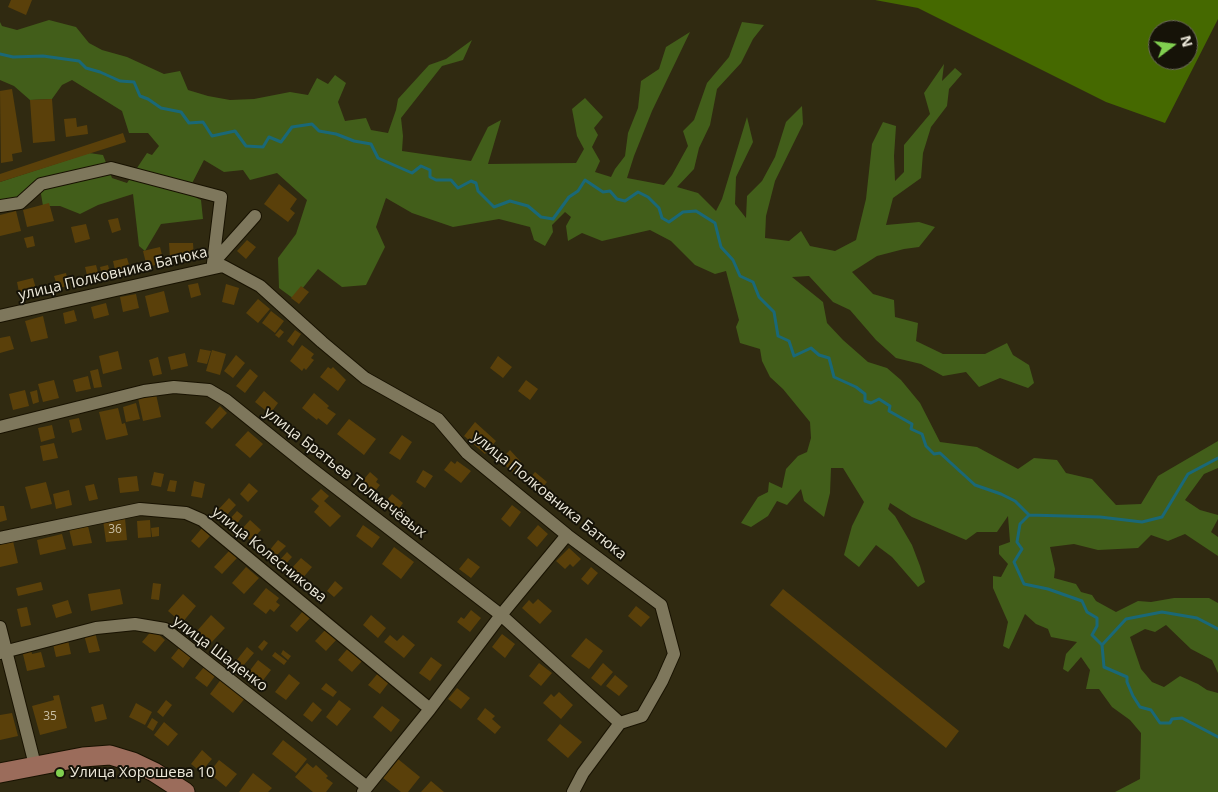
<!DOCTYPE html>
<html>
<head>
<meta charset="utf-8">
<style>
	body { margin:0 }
	#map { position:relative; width:1218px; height:792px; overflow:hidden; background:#302a11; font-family:"Open Sans",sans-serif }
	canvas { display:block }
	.north { position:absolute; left:1148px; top:20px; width:50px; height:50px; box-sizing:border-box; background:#161308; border:1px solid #6c695c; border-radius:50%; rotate:75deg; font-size:14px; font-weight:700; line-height:20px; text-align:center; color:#ede9da }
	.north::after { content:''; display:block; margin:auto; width:18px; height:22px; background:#81d050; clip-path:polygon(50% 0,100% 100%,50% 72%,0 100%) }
</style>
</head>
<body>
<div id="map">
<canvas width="1218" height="792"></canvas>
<div class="north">N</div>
</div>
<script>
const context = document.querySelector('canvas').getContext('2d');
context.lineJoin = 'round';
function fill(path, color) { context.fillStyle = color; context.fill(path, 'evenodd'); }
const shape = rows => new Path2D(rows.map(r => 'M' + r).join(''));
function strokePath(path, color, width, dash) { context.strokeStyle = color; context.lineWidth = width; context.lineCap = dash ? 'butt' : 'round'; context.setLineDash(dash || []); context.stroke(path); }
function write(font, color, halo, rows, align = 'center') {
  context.font = font + ' "Open Sans",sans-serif'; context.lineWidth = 4; context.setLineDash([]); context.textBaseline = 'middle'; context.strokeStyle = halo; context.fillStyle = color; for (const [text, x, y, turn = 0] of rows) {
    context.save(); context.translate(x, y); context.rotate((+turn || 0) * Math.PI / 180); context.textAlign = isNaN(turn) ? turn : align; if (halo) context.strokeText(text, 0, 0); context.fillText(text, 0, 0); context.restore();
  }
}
fill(shape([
	[49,20,76,27,89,43,102,50,127,57,164,74,180,71,188,90,208,96,230,100,254,99,290,92,308,95,317,78,328,84,335,75,346,83,338,102,345,121,366,118,371,130,388,133,396,110,398,99,429,65,446,59,472,40,463,60,442,66,401,118,403,136,402,151,471,161,488,127,501,120,488,164,576,163,584,149,577,136,572,109,585,98,603,117,594,128,598,135,592,147,600,161,595,172,611,177,615,169,625,156,628,133,638,108,641,81,659,69,666,47,690,32,652,111,634,156,627,178,664,185,672,175,688,146,683,131,694,120,707,83,729,57,742,22,764,25,753,39,741,63,717,89,710,125,699,148,694,169,677,187,698,193,716,211,722,199,747,117,753,142,736,177,735,204,746,218,747,196,762,181,775,157,786,122,802,106,803,124,775,181,766,216,765,238,789,241,801,231,810,246,835,251,856,240,866,199,872,144,883,122,896,126,894,156,895,181,904,172,904,145,930,114,924,93,944,64,942,81,955,68,962,74,949,89,947,106,931,127,923,153,921,178,893,198,886,225,919,222,935,227,919,247,904,249,877,256,852,272,873,294,894,300,895,317,918,323,916,341,943,354,985,354,1007,343,1013,355,1029,365,1034,383,1028,388,1000,378,979,387,966,372,943,376,921,364,896,358,876,340,850,310,833,302,809,276,792,277,823,302,827,323,843,340,868,362,887,368,901,380,920,403,940,442,977,447,1018,469,1034,458,1057,460,1066,473,1092,479,1116,505,1141,504,1158,476,1218,441,1218,468,1204,474,1185,500,1200,510,1218,515,1218,519,1211,532,1218,537,1218,556,1185,534,1168,541,1151,535,1138,548,1098,550,1074,544,1050,547,1055,569,1054,578,1076,584,1081,592,1092,595,1096,601,1116,612,1138,601,1151,602,1174,598,1209,598,1218,603,1218,673,1212,660,1191,649,1166,625,1155,632,1145,629,1130,637,1141,669,1152,682,1164,687,1180,676,1198,684,1207,690,1218,693,1218,792,1115,792,1140,779,1141,733,1130,720,1112,707,1099,689,1086,689,1090,670,1081,657,1068,672,1063,669,1066,654,1077,642,1051,637,1048,629,1036,624,1025,614,1009,649,1003,646,1008,622,993,588,993,576,1001,577,1008,564,999,554,999,546,1010,542,1008,516,997,532,977,532,966,540,912,517,890,503,888,509,895,516,912,545,920,566,925,582,918,587,892,557,876,545,859,567,844,555,852,526,864,502,843,468,831,468,830,493,824,517,804,501,801,489,787,505,777,501,768,516,751,527,741,523,758,497,768,492,769,482,782,488,786,469,798,456,807,452,811,438,810,422,783,389,770,377,762,361,760,349,740,343,736,327,739,320,726,271,715,274,695,265,671,241,650,230,602,241,582,233,568,241,566,226,571,217,565,212,552,225,553,232,545,246,534,240,530,227,499,219,453,227,412,213,386,198,376,227,385,247,366,285,342,287,318,269,294,299,279,288,278,258,296,234,307,200,277,173,250,180,243,170,224,172,204,160,187,193,201,200,203,219,161,224,145,251,139,246,133,194,98,205,80,214,60,206,43,206,40,188,0,204,0,182,89,153,103,155,112,178,127,183,147,153,152,155,159,146,148,133,129,133,122,111,72,80,62,85,52,99,30,100,14,86,0,80,0,22,2,26,17,30]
]), '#425e1a');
fill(shape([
	[875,0,1218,0,1218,19,1165,123,1106,102,918,8],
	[1158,30,1188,30,1188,60,1158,60]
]), '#456900');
strokePath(shape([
	[0,54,13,57,43,56,79,61,86,68,100,72,120,81,134,82,140,96,148,99,161,108,181,112,189,123,203,122,212,136,235,131,246,146,263,147,269,137,281,142,292,127,312,124,319,131,336,134,354,141,371,144,378,158,412,173,421,166,430,170,430,177,436,180,451,180,458,188,471,181,476,183,478,191,494,207,510,201,528,206,541,217,553,219,569,197,578,191,585,180,603,192,610,191,617,199,625,201,638,192,648,197,659,208,662,218,669,222,683,212,696,211,715,223,721,247,733,260,740,276,753,282,759,297,774,312,778,336,789,341,794,356,811,348,819,355,829,358,834,377,856,387,865,394,865,401,871,403,879,399,890,406,889,411,912,424,911,429,922,434,926,446,934,454,940,453,975,485,1001,494,1015,501,1029,515,1020,524,1017,542,1022,549,1014,562,1024,584,1048,589,1082,601,1087,612,1097,618,1097,626,1092,635,1102,645,1104,667,1127,677,1127,682,1133,696,1140,707,1151,710,1160,723,1170,723,1172,719,1182,718,1218,737],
	[1029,515,1100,517,1142,522,1162,517,1188,474,1218,458],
	[1102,645,1126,619,1162,612,1197,618,1218,629]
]), '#1a6877', 3);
fill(shape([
	[11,0,32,0,26,15,8,7],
	[12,89,22,152,12,154,13,161,1,163,0,91],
	[52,99,55,141,33,143,30,100],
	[76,118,77,127,87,125,88,134,66,137,64,119],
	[123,133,126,142,0,182,0,174],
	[279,184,297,199,290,209,295,213,288,222,264,204],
	[49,203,54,221,27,227,23,210],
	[16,211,21,231,0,236,0,215],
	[118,218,121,230,112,233,108,220],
	[86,224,90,239,75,243,71,227],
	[33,236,35,246,27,248,24,238],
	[247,240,256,247,246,259,237,251],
	[169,243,193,243,194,258,170,258],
	[160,247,164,263,147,267,143,251],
	[127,258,131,271,116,275,113,261],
	[96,265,100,280,89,283,85,267],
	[108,265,111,277,103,279,100,267],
	[66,273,69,286,58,288,54,276],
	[33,278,37,292,20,297,17,282],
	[198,283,201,295,191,298,188,285],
	[226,284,239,288,234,305,222,302],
	[301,286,309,292,299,304,291,298],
	[164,291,169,312,150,317,145,296],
	[136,294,139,308,123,312,120,297],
	[258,299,270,309,258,323,246,313],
	[106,303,109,315,94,319,91,307],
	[74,310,77,321,65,324,63,313],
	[271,311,284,321,275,333,262,323],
	[43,316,48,338,31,342,25,321],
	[280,329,284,332,279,338,275,335],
	[295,330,301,334,293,346,287,341],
	[10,336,14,349,0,353,0,338],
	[302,345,314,354,311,358,314,360,306,370,304,368,302,371,290,361],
	[200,349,211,351,207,364,197,362],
	[212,350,226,354,220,375,206,371],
	[118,351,122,369,103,374,99,356],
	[185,353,188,366,171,370,168,357],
	[236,355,245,363,233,378,224,371],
	[498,356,512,367,503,378,490,368],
	[158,357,162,374,153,376,149,360],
	[328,367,331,369,333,367,346,380,338,391,320,377],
	[98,369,102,387,94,388,90,371],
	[250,369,258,376,245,393,236,386],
	[88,376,91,389,76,392,73,380],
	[54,380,59,398,43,402,38,384],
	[526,380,538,389,530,400,518,391],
	[25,390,29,406,13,410,9,394],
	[37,390,39,402,33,404,30,392],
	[264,391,278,403,270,414,255,402],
	[314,393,329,406,327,408,336,414,327,425,318,418,317,420,302,408],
	[156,394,161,417,143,421,138,398],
	[136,403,140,419,126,422,123,407],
	[220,406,227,413,212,429,205,423],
	[118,408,122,424,125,423,128,435,106,440,99,412],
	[79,418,82,430,72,433,69,420],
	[349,419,376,439,364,455,337,434],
	[475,422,496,441,485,454,464,436],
	[52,425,55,438,41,442,38,428],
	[248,431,263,444,250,458,235,445],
	[402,435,412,442,400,460,389,453],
	[54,443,58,458,43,461,40,446],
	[510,450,521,462,512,472,500,460],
	[451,461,455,464,457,461,471,471,461,483,444,470],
	[423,470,433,476,425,488,416,482],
	[154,472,164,474,161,487,151,485],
	[370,472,378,479,376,482,380,485,372,495,359,485],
	[535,472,547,482,538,493,526,483],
	[137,476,139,491,120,493,118,478],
	[170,480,177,481,175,492,167,491],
	[194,481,205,484,202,498,191,496],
	[46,482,52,504,31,509,25,487],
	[249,483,258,491,248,502,240,494],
	[94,484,98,499,89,501,85,486],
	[321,489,329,496,324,501,341,516,330,527,314,512,319,506,311,499],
	[69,490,72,505,56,509,53,494],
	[392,494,403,503,394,515,383,505],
	[229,498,236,505,225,517,218,510],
	[512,505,521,512,510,527,501,519],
	[0,506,4,506,7,520,0,522],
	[237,511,243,516,234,527,228,521],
	[125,518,127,540,106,542,103,520],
	[150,520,151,537,138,538,137,521],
	[250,520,261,530,251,541,240,531],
	[363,525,380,537,372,548,356,536],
	[538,525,548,534,537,547,527,538],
	[88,526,92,543,73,546,69,529],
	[159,527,159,536,152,537,151,528],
	[202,528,210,536,199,548,191,541],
	[62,534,66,549,40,555,37,540],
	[278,540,286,546,275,557,269,551],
	[13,541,18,563,0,567,0,544],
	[394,547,414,562,401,579,382,564],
	[569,548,581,559,573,567,570,564,565,569,556,561],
	[229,551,237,558,222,574,214,567],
	[287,552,292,557,284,566,279,561],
	[301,558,312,567,302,579,291,569],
	[468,558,480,567,471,578,459,569],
	[246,567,259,578,244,594,232,583],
	[591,567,598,573,588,585,581,579],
	[335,581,343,588,334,597,327,591],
	[41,582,43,590,18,596,16,588],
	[153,583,161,584,159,600,151,599],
	[266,588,279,598,276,602,280,605,274,612,270,609,266,614,253,604],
	[120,589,123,604,91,611,88,594],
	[783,589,959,731,946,748,770,605],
	[183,594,196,606,182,623,168,611],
	[538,599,552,611,540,624,522,608,529,600,533,604],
	[68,600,72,613,56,618,52,605],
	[636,606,650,617,641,627,628,616],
	[27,607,31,625,21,627,17,609],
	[471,610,481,618,470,632,457,622,461,617,464,619],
	[303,611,311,617,297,632,290,626],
	[211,615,225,628,210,644,197,631],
	[371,615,386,628,378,638,363,625],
	[153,629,165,640,155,652,142,642],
	[326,629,337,639,326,651,315,641],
	[95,632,100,651,89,653,84,635],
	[502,634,515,644,505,658,492,647],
	[390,635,397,641,403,635,415,645,404,658,384,642],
	[586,638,603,651,589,669,571,656],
	[68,640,71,654,56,657,53,644],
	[264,640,268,643,262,651,258,647],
	[247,647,254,653,243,666,236,661],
	[349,647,363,660,352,672,338,660],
	[31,648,32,654,41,652,45,667,27,671,22,650],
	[179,648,191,657,183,668,171,658],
	[283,650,291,656,288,660,281,654],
	[275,652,287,661,284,665,272,656],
	[431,657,442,665,430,681,419,673],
	[258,660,271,670,261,683,248,673],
	[539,663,552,673,541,686,529,676],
	[603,663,613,672,601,686,591,678],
	[204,667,215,676,207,687,195,678],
	[379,672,390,681,380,694,368,685],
	[289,674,300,683,286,700,275,692],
	[615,675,628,686,619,696,606,686],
	[222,678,246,697,233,713,210,694],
	[326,683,337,692,333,697,321,689],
	[457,688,470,698,461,709,448,699],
	[559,692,573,705,561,719,543,703,551,694,554,697],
	[59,695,67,728,40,735,32,706,54,700,53,696],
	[166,700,172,705,163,717,157,712],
	[339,700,351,709,337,726,326,717],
	[313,702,322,710,312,722,303,715],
	[136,703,152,712,145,725,129,717],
	[103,704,107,719,95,722,91,707],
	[382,706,400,720,391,732,373,717],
	[485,708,495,716,492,719,501,727,495,734,477,719],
	[12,713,18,736,0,740,0,715],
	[152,718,158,722,153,731,147,727],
	[164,722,178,734,168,746,154,735],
	[560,724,582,742,568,758,547,740],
	[283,740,307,759,296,773,272,754],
	[202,750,212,759,201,772,191,764],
	[398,759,420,777,408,792,401,792,383,778],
	[219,760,237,774,226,787,209,773],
	[307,763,313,768,316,765,328,776,326,778,333,783,326,792,313,792,295,777],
	[253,773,272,788,268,792,239,792],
	[431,781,444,792,421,792]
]), '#5a400a');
const minor = shape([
	[0,206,20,203,41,184,111,168,221,197,213,263,223,266],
	[213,263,255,216],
	[0,316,223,266,260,286,322,342,365,378,438,419,467,453,567,535,661,605,674,654,662,681,642,716,620,723,583,773,573,792],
	[0,427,144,391,174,387,209,390,226,400,308,466,501,615,620,723],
	[0,538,140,509,186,513,202,520,430,709],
	[0,627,35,765],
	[0,653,96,628,135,624,165,629,367,787],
	[363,792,430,709,501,615,567,535]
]);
const secondary = shape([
	[0,773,83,757,110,755,133,762,154,772,185,792]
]);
strokePath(minor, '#181200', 14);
strokePath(secondary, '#181200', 21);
strokePath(minor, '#7e775c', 12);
strokePath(secondary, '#9b6c5b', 19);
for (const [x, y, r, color] of [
	[60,773,5,"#81d050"]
]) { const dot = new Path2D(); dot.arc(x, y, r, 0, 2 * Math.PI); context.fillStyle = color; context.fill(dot); strokePath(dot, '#161308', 2); }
write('12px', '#c8bfa6', null, [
	["36",115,530],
	["35",50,717]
]);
write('15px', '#ede9da', '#161308', [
	["улица Полковника Батюка",113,274,-13],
	["улица Братьев Толмачёвых",345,473,38],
	["улица Полковника Батюка",549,496,39],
	["улица Колесникова",269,555,39],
	["улица Шаденко",220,654,37]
]);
write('15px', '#ede9da', '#161308', [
	["Улица Хорошева 10",70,773]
], 'left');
</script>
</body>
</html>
